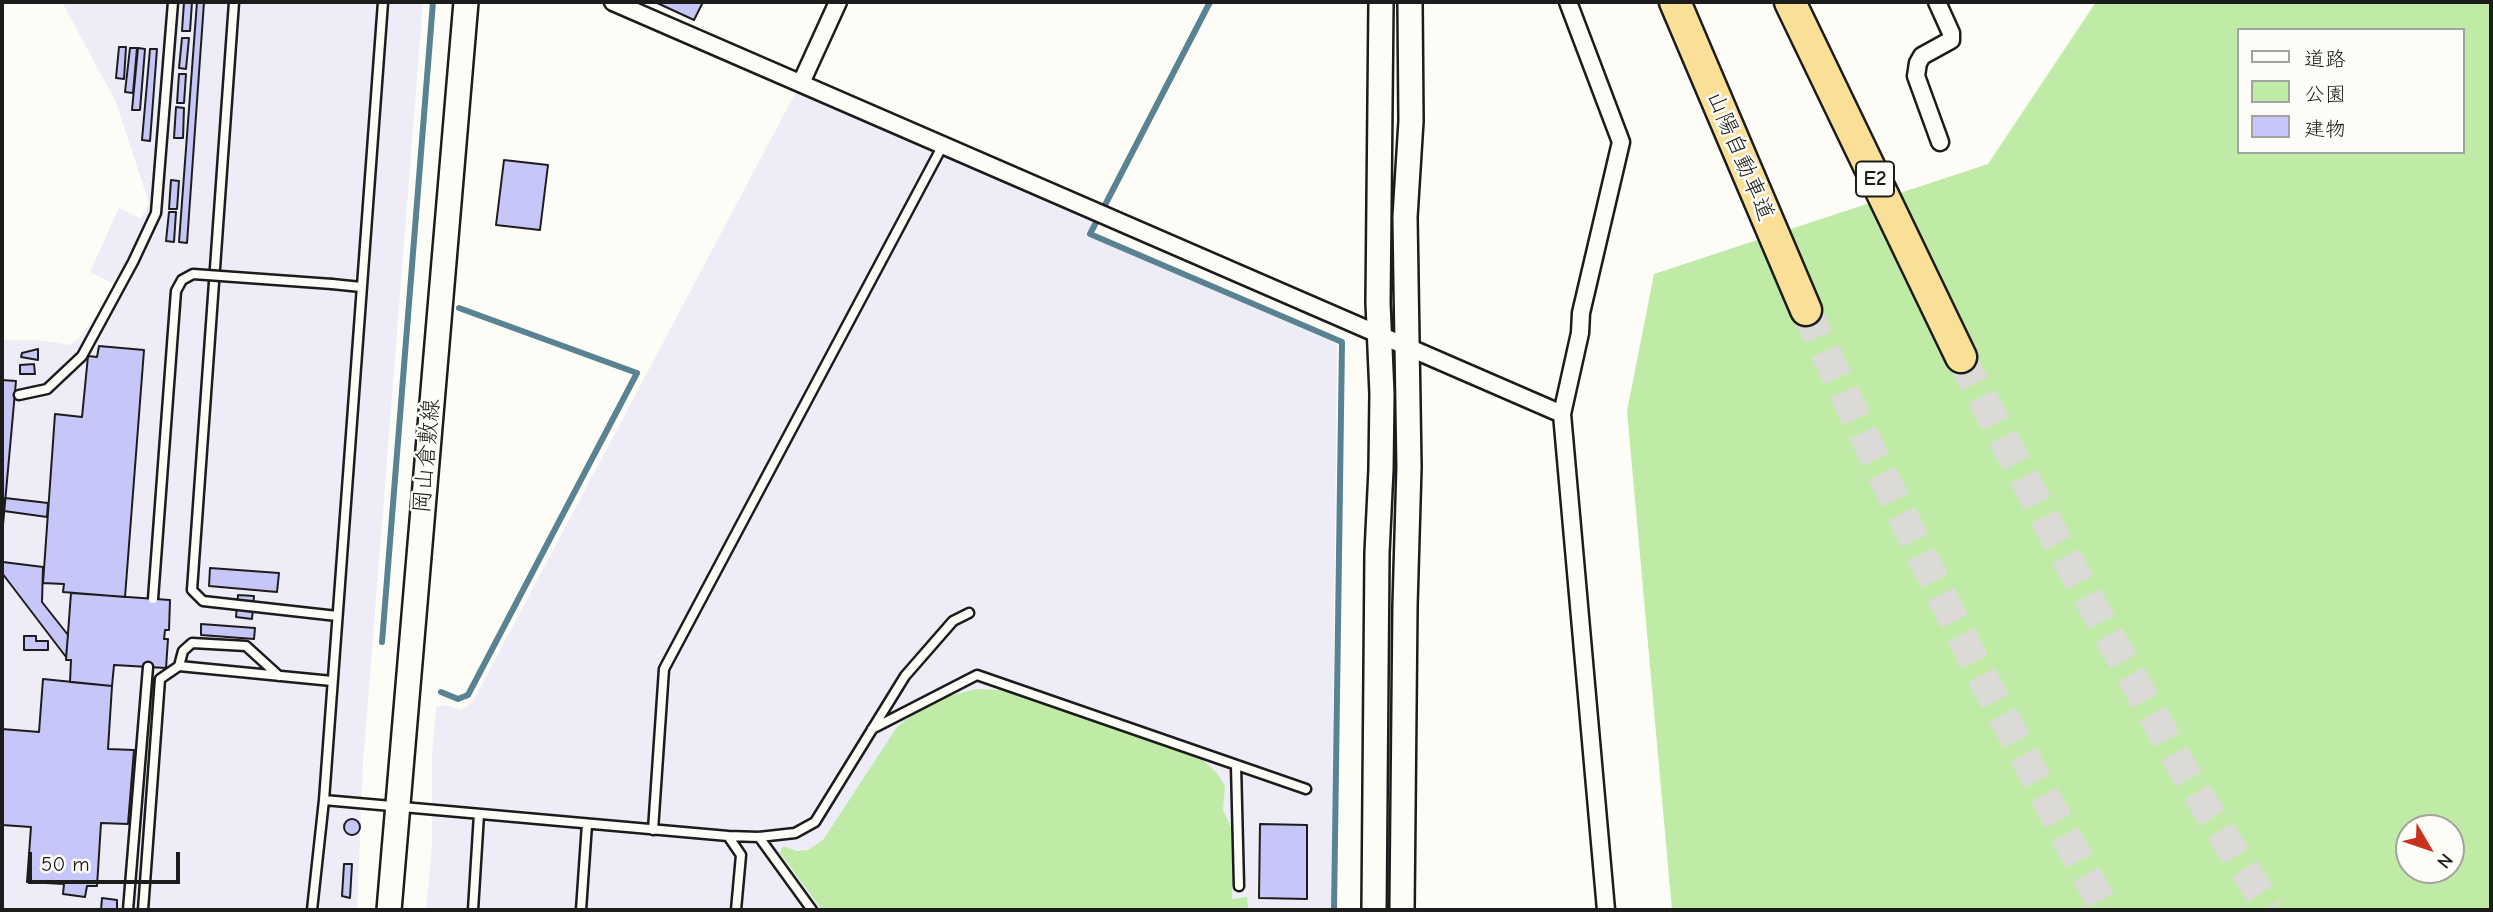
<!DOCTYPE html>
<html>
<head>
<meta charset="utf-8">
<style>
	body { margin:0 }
	#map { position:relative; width:2493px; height:912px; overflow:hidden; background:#fdfcf7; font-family:"Comic Neue","Klee One",sans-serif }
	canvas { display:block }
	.frame { position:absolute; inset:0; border:4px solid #1c1c1c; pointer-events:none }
	.legend { position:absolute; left:2237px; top:28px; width:228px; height:126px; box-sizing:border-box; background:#fdfcf7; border:2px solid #a3a29f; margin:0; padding:9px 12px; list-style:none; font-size:21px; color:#1c1c1c }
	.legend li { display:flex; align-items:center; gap:14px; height:35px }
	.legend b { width:35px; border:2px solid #a3a29f }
	.north { position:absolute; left:2395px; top:814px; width:70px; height:70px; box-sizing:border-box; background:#fdfcf7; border:2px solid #a3a29f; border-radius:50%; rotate:129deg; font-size:19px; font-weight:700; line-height:28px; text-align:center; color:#1c1c1c }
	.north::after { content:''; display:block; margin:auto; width:24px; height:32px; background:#c8321e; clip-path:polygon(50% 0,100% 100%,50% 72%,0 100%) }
	.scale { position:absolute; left:28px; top:852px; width:152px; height:32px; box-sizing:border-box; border:4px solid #1c1c1c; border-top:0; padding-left:9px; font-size:21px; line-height:24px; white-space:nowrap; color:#1c1c1c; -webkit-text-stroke:5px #fdfcf7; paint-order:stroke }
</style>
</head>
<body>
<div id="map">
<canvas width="2493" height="912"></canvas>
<div class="frame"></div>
<ul class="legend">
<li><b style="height:9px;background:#fdfcf7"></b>道路</li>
<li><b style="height:19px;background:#c0eba7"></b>公園</li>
<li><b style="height:19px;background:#c7c6f8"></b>建物</li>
</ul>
<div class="north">N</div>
<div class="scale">50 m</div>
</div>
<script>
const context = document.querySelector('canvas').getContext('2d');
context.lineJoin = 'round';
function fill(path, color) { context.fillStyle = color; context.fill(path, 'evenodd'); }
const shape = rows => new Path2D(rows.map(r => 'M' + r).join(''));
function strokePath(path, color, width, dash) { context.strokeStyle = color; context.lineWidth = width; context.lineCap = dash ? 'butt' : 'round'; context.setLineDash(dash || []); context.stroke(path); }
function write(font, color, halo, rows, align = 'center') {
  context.font = font + ' "Comic Neue","Klee One",sans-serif'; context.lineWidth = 5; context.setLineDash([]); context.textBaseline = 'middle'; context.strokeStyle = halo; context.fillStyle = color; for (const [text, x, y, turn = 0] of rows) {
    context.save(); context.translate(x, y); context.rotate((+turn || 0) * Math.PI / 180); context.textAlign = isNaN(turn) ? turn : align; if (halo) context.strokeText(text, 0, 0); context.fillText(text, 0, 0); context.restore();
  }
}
fill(shape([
	[62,2,423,2,363,764,357,910,2,910,2,340,38,340,70,345,78,339,103,307,114,284,90,272,119,208,141,219,149,203,116,102],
	[797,90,1093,220,1088,236,1337,344,1331,910,426,910,432,845,432,758,436,707,446,705,461,710,472,703]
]), '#edecf7');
fill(shape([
	[2096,2,2491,2,2491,910,1672,910,1627,411,1654,274,1988,164],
	[2239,30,2463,30,2463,152,2239,152],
	[2409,828,2451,828,2451,870,2409,870],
	[976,689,1002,690,1197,755,1216,772,1225,786,1223,810,1234,833,1232,899,1247,897,1248,910,822,910,780,853,783,846,797,851,808,850,823,840,897,727,921,708,949,696]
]), '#c0eba7');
strokePath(shape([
	[1210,2,1090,234,1342,342,1334,910],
	[382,642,433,2],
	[441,692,458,699,468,695,637,373,459,308]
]), '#598293', 6);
const building = shape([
	[184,2,192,2,190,31,182,31,184,2],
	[197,2,204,2,187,243,179,242,197,2],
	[655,2,703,2,694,20,655,2],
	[182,38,189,38,186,69,179,68,182,38],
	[119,47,126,47,124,79,116,78,119,47],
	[130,48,137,48,133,93,125,92,130,48],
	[138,48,145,49,140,110,132,110,138,48],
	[150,49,157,49,150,141,142,140,150,49],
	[179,74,186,74,184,103,177,103,179,74],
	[176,107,184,108,183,138,174,138,176,107],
	[504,160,548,165,540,230,496,225,504,160],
	[171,180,179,181,177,209,169,209,171,180],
	[169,212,176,212,174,242,166,241,169,212],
	[99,346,144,350,125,597,63,592,64,584,43,583,55,414,82,417,88,356,97,357,99,346],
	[38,349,38,360,21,357,22,353,38,349],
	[34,364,35,374,20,374,20,365,34,364],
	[2,380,16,381,2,536,2,380],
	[5,498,48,503,47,517,4,511,5,498],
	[3,562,43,567,42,602,68,635,66,657,2,573,3,562],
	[210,568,279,573,277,592,209,586,210,568],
	[71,593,170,600,169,630,165,630,164,639,168,639,166,668,114,665,112,686,70,682,71,660,66,660,71,593],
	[238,595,254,596,252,619,236,617,238,595],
	[201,624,255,628,254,639,201,635,201,624],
	[24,636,36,636,36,641,48,641,48,650,24,650,24,636],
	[43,679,112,686,108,749,134,750,128,824,101,823,97,886,87,886,85,897,63,894,64,884,27,882,31,827,2,825,2,729,39,732,43,679],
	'344 827a8 8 0 1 1 16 0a8 8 0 1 1-16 0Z',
	[1260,824,1307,825,1307,899,1259,898,1260,824],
	[344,864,352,864,350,898,342,896,344,864],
	[102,898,117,900,117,910,101,910,102,898]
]);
fill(building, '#c7c6f8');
strokePath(building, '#1c1c1c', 2);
strokePath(shape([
	[1806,310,1880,470,1970,653,2105,910],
	[1961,357,2056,539,2189,780,2270,910]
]), '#dbdad6', 30, [30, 15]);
const lane = shape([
	[234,2,192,590,203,601,337,616],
	[332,284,361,287],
	[19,395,47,389,82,356,133,262,156,213,173,2],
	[179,666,183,651,192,643,246,646,279,676],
	[872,729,977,675,1306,789],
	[1236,765,1239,886],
	[324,800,728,836,741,855,736,910],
	[653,830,664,669,943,145],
	[728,836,759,837,795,833,815,822,905,676,953,621,969,613],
	[759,837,812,910],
	[128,910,148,667],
	[143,910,160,679,179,666,332,681],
	[312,910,324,800,383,2],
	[473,910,479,814],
	[581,910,587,824]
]);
const street = shape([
	[613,2,1562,414],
	[1568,2,1621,142,1581,313,1580,333,1562,414,1606,910],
	[1937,2,1951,33,1951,40,1922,56,1918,63,1916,76,1940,142],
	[801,83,838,2]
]);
const secondary = shape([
	[389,910,466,2],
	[1374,910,1377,553,1381,469,1382,394,1378,303,1381,2],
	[1402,910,1405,606,1409,467,1405,217,1411,121,1410,2]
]);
const highway = shape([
	[1675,2,1806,310],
	[1790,2,1961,357]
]);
strokePath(lane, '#1c1c1c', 13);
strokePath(street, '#1c1c1c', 21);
strokePath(secondary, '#1c1c1c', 28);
strokePath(highway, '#1c1c1c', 35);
strokePath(lane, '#fdfcf7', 8);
strokePath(street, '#fdfcf7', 16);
strokePath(secondary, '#fdfcf7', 23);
strokePath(highway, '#fadf96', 30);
const laneBridge = shape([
	[153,599,176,291,182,280,193,274,332,284]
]);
strokePath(laneBridge, '#1c1c1c', 13, []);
strokePath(laneBridge, '#fdfcf7', 8);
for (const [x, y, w] of [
	[1875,179,38]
]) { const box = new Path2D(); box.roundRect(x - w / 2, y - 17.5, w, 35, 5); context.fillStyle = '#fdfcf7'; context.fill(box); strokePath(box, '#1c1c1c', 2); }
write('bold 21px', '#1c1c1c', null, [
	["E2",1875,179]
]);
write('23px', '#1c1c1c', '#fdfcf7', [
	["山陽自動車道",1740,156,67],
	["岡山倉敷線",427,456,-85]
]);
</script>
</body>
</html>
